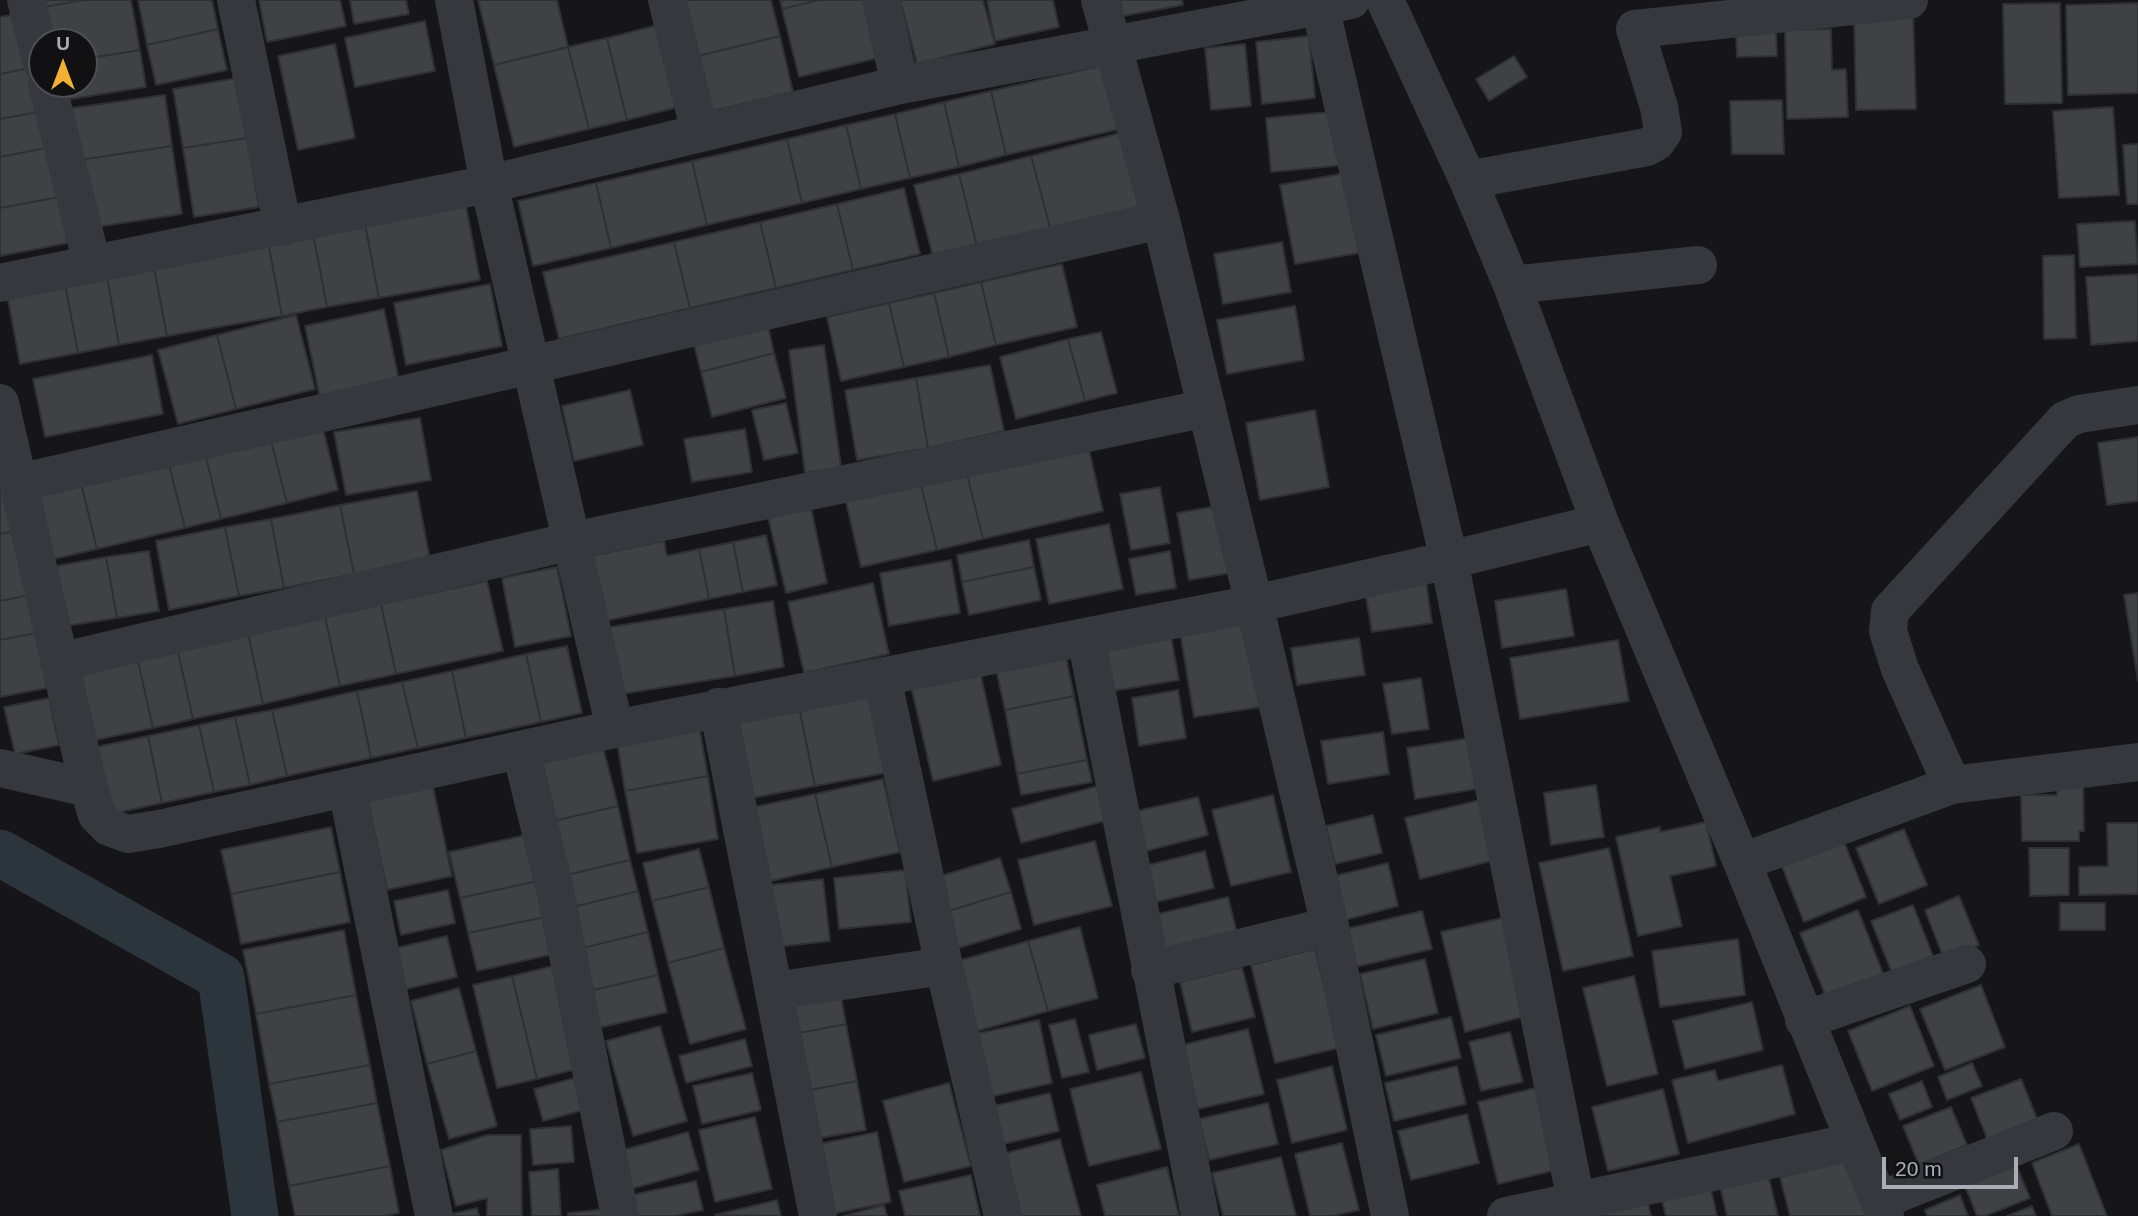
<!DOCTYPE html>
<html>
<head>
<meta charset="utf-8">
<style>
	body { margin:0 }
	#map { position:relative; width:2138px; height:1216px; overflow:hidden; background:#161618; font-family:Helvetica,sans-serif }
	canvas { display:block }
	.north { position:absolute; left:28px; top:28px; width:70px; height:70px; box-sizing:border-box; background:#111113; border:2px solid #4d4f55; border-radius:50%; rotate:0deg; font-size:19px; font-weight:700; line-height:28px; text-align:center; color:#a8adb8 }
	.north::after { content:''; display:block; margin:auto; width:24px; height:32px; background:#f2b134; clip-path:polygon(50% 0,100% 100%,50% 72%,0 100%) }
	.scale { position:absolute; left:1882px; top:1157px; width:136px; height:32px; box-sizing:border-box; border:4px solid #a8adb8; border-top:0; padding-left:9px; font-size:21px; line-height:24px; white-space:nowrap; color:#a8adb8; -webkit-text-stroke:5px #111113; paint-order:stroke }
</style>
</head>
<body>
<div id="map">
<canvas width="2138" height="1216"></canvas>
<div class="north">U</div>
<div class="scale">20 m</div>
</div>
<script>
const context = document.querySelector('canvas').getContext('2d');
context.lineJoin = 'round';
const shape = rows => new Path2D(rows.map(r => 'M' + r).join(''));
function strokePath(path, color, width, dash) { context.strokeStyle = color; context.lineWidth = width; context.lineCap = dash ? 'butt' : 'round'; context.setLineDash(dash || []); context.stroke(path); }
function fill(path, color) { context.fillStyle = color; context.fill(path, 'evenodd'); }
strokePath(shape([
	[0,853,221,977,255,1216]
]), '#2c353c', 47);
const building = shape([
	[43,0,84,0,44,7,43,0],
	[84,0,131,0,140,50,84,59,84,42,50,42,44,7,84,0],
	[138,0,212,0,218,29,147,45,138,0],
	[259,0,340,0,346,26,267,42,259,0],
	[350,0,406,0,409,14,354,24,350,0],
	[478,0,557,0,568,47,494,65,478,0],
	[680,0,771,0,780,36,694,57,680,0],
	[780,0,819,0,782,9,780,0],
	[819,0,873,0,886,56,799,77,782,9,819,0],
	[900,0,983,0,995,44,917,64,900,0],
	[987,0,1053,0,1059,27,995,41,987,0],
	[1120,0,1182,0,1183,5,1123,16,1120,0],
	[2060,3,2062,103,2005,104,2003,4,2060,3],
	[2138,3,2138,93,2068,95,2066,5,2138,3],
	[1913,11,1916,109,1856,110,1854,12,1913,11],
	[23,13,34,67,0,74,0,17,23,13],
	[425,21,435,71,355,87,345,38,425,21],
	[662,24,682,106,627,120,607,38,662,24],
	[218,29,227,70,156,85,147,45,218,29],
	[1831,29,1832,70,1846,69,1848,117,1787,119,1785,30,1831,29],
	[1776,31,1777,56,1737,57,1736,32,1776,31],
	[780,36,793,92,708,112,694,57,780,36],
	[1309,36,1315,98,1262,104,1256,42,1309,36],
	[607,38,627,120,589,129,568,47,607,38],
	[335,44,355,138,298,150,278,56,335,44],
	[1245,44,1251,106,1211,110,1205,48,1245,44],
	[568,47,589,129,514,147,494,65,568,47],
	[140,50,146,87,59,101,57,84,84,84,84,59,140,50],
	[1514,56,1527,77,1489,101,1476,79,1514,56],
	[1105,65,1120,129,1006,155,991,91,1105,65],
	[34,67,43,111,0,119,0,74,34,67],
	[237,78,247,138,183,148,173,89,237,78],
	[991,91,1006,155,959,167,944,102,991,91],
	[165,95,172,146,80,160,72,108,165,95],
	[1782,100,1784,154,1732,154,1730,101,1782,100],
	[944,102,959,167,910,178,895,114,944,102],
	[2113,107,2119,195,2059,198,2053,111,2113,107],
	[43,111,50,147,0,157,0,119,43,111],
	[1340,111,1345,165,1271,172,1266,118,1340,111],
	[895,114,910,178,861,189,846,125,895,114],
	[846,125,861,189,802,203,787,139,846,125],
	[1120,133,1141,214,1052,235,1031,156,1120,133],
	[247,138,259,207,194,217,183,148,247,138],
	[787,139,802,203,707,225,692,161,787,139],
	[2138,144,2138,204,2127,204,2123,145,2138,144],
	[172,146,182,214,90,228,80,160,172,146],
	[50,147,59,197,0,208,0,157,50,147],
	[1031,156,1052,235,979,254,959,174,1031,156],
	[692,161,707,225,611,248,596,183,692,161],
	[1345,173,1359,253,1295,264,1280,185,1345,173],
	[959,174,979,254,935,264,914,185,959,174],
	[596,183,611,248,533,266,518,201,596,183],
	[904,188,920,254,853,270,837,204,904,188],
	[59,197,68,243,0,256,0,208,59,197],
	[837,204,853,270,776,288,760,222,837,204],
	[466,206,480,280,379,298,365,224,466,206],
	[2135,221,2138,264,2080,267,2077,224,2135,221],
	[760,222,776,288,690,308,674,242,760,222],
	[365,224,379,298,327,307,313,233,365,224],
	[313,233,327,307,282,316,268,242,313,233],
	[268,242,282,316,167,336,153,262,268,242],
	[674,242,690,308,559,339,543,272,674,242],
	[1282,242,1291,292,1223,304,1214,254,1282,242],
	[2074,255,2076,338,2044,339,2043,256,2074,255],
	[153,262,167,336,119,345,106,271,153,262],
	[1062,264,1077,327,996,345,981,282,1062,264],
	[106,271,119,345,78,353,64,279,106,271],
	[2138,274,2138,341,2091,345,2086,277,2138,274],
	[64,279,78,353,20,364,6,289,64,279],
	[981,282,996,345,949,357,934,293,981,282],
	[490,284,502,346,406,365,394,303,490,284],
	[934,293,949,357,904,367,889,303,934,293],
	[889,303,904,367,841,381,827,317,889,303],
	[1295,306,1304,360,1227,374,1217,320,1295,306],
	[384,309,400,385,321,403,305,326,384,309],
	[296,315,315,389,236,409,217,335,296,315],
	[768,326,774,353,701,372,694,345,768,326],
	[1101,332,1117,393,1085,401,1068,339,1101,332],
	[217,335,236,409,178,424,158,350,217,335],
	[1068,339,1085,401,1016,419,1000,357,1068,339],
	[824,345,841,467,805,473,789,350,824,345],
	[774,353,786,398,712,417,701,372,774,353],
	[152,355,163,414,45,437,33,379,152,355],
	[990,365,1004,431,928,448,916,378,990,365],
	[916,378,928,448,857,460,845,390,916,378],
	[630,390,643,445,574,461,562,406,630,390],
	[786,403,798,453,764,460,752,410,786,403],
	[1315,410,1329,487,1260,500,1246,423,1315,410],
	[420,418,431,480,346,495,334,432,420,418],
	[322,424,338,490,287,503,270,437,322,424],
	[745,429,752,472,692,482,684,439,745,429],
	[270,437,287,503,221,519,205,453,270,437],
	[2138,437,2138,501,2107,505,2098,443,2138,437],
	[1088,445,1103,511,983,539,967,474,1088,445],
	[205,453,221,519,185,528,168,461,205,453],
	[168,461,185,528,97,549,81,483,168,461],
	[967,474,983,539,937,550,921,485,967,474],
	[0,480,16,531,0,534,0,480],
	[81,483,97,549,50,560,34,495,81,483],
	[921,485,937,550,861,567,846,502,921,485],
	[1160,487,1170,543,1131,550,1120,494,1160,487],
	[417,491,430,560,354,574,340,505,417,491],
	[1230,504,1242,571,1189,580,1177,513,1230,504],
	[340,505,354,574,284,588,271,519,340,505],
	[811,508,827,583,786,593,768,517,811,508],
	[271,519,284,588,239,596,225,527,271,519],
	[1109,524,1123,589,1049,604,1036,539,1109,524],
	[225,527,239,596,169,610,156,541,225,527],
	[16,531,29,595,0,601,0,534,16,531],
	[766,535,777,585,743,592,733,542,766,535],
	[1029,540,1034,567,962,582,957,555,1029,540],
	[664,541,667,556,699,549,709,599,605,621,591,556,664,541],
	[733,542,743,592,709,599,699,549,733,542],
	[149,551,159,611,117,618,106,557,149,551],
	[1170,551,1176,588,1136,595,1129,559,1170,551],
	[106,557,117,618,66,626,56,566,106,557],
	[951,560,960,613,889,626,880,573,951,560],
	[557,567,571,636,515,647,502,578,557,567],
	[1034,567,1041,600,969,615,962,582,1034,567],
	[487,581,503,651,396,674,381,604,487,581],
	[1426,581,1432,623,1372,632,1365,591,1426,581],
	[873,583,889,654,804,673,788,602,873,583],
	[1566,589,1574,636,1502,648,1495,601,1566,589],
	[2138,593,2138,681,2124,595,2138,593],
	[29,595,36,633,0,640,0,601,29,595],
	[773,601,784,667,735,676,724,609,773,601],
	[381,604,396,674,340,686,325,617,381,604],
	[724,609,735,676,621,694,610,627,724,609],
	[1246,615,1261,707,1194,717,1179,626,1246,615],
	[325,617,340,686,263,704,248,633,325,617],
	[36,633,47,688,0,697,0,640,36,633],
	[248,633,263,704,193,719,177,648,248,633],
	[1171,636,1179,680,1113,691,1106,647,1171,636],
	[1359,638,1365,675,1297,685,1291,648,1359,638],
	[1618,640,1629,701,1520,719,1510,658,1618,640],
	[567,646,582,713,541,722,526,654,567,646],
	[1064,647,1074,696,1005,710,994,660,1064,647],
	[177,648,193,719,153,728,137,657,177,648],
	[526,654,541,722,466,738,452,671,526,654],
	[137,657,153,728,91,741,75,671,137,657],
	[979,667,1001,765,933,781,910,682,979,667],
	[452,671,466,738,418,748,402,682,452,671],
	[1421,678,1429,729,1392,734,1383,684,1421,678],
	[402,682,418,748,371,758,357,691,402,682],
	[1178,690,1186,738,1139,746,1132,698,1178,690],
	[357,691,371,758,287,776,272,710,357,691],
	[870,693,886,773,815,786,799,707,870,693],
	[1074,696,1087,760,1017,774,1005,710,1074,696],
	[49,698,59,745,15,754,4,707,49,698],
	[799,707,815,786,752,798,737,718,799,707],
	[272,710,287,776,250,785,235,717,272,710],
	[235,717,250,785,214,792,199,725,235,717],
	[698,721,708,776,625,791,616,735,698,721],
	[199,725,214,792,162,803,148,736,199,725],
	[1383,732,1389,774,1328,784,1321,741,1383,732],
	[148,736,162,803,106,815,91,748,148,736],
	[1469,738,1476,789,1415,799,1407,748,1469,738],
	[603,747,618,806,545,823,530,764,603,747],
	[1087,760,1092,782,1021,795,1017,774,1087,760],
	[708,776,718,839,637,853,625,791,708,776],
	[2057,776,2083,776,2084,831,2079,831,2079,841,2022,841,2021,795,2057,795,2057,776],
	[883,779,900,852,832,867,815,794,883,779],
	[1596,785,1604,837,1551,845,1544,793,1596,785],
	[1098,786,1108,820,1021,843,1012,809,1098,786],
	[433,787,452,876,387,890,368,801,433,787],
	[815,794,832,867,771,881,754,807,815,794],
	[1273,795,1291,872,1231,886,1212,810,1273,795],
	[1198,797,1208,835,1146,851,1137,811,1198,797],
	[1480,800,1495,860,1420,879,1405,818,1480,800],
	[618,806,630,860,558,877,545,823,618,806],
	[1373,815,1382,853,1335,864,1326,826,1373,815],
	[1706,822,1716,866,1670,876,1682,926,1638,936,1616,837,1660,827,1660,832,1706,822],
	[2107,823,2138,823,2138,894,2079,895,2079,867,2108,866,2107,823],
	[331,827,340,872,231,894,221,850,331,827],
	[1904,829,1927,885,1879,904,1856,848,1904,829],
	[531,834,542,880,460,898,449,852,531,834],
	[1841,834,1866,897,1804,922,1779,859,1841,834],
	[1095,841,1112,906,1034,925,1018,860,1095,841],
	[1609,848,1633,956,1563,971,1539,863,1609,848],
	[2029,848,2069,848,2069,895,2030,896,2029,848],
	[699,849,709,887,652,901,643,863,699,849],
	[1205,851,1214,888,1148,904,1140,867,1205,851],
	[1000,858,1011,892,945,912,934,878,1000,858],
	[630,860,638,891,565,909,558,877,630,860],
	[1388,863,1398,906,1345,920,1334,876,1388,863],
	[905,870,911,922,839,929,834,878,905,870],
	[340,872,350,922,241,944,231,894,340,872],
	[823,879,830,941,768,948,761,886,823,879],
	[542,880,550,916,468,933,460,898,542,880],
	[709,887,724,948,668,963,652,901,709,887],
	[448,890,455,923,401,935,394,901,448,890],
	[638,891,648,932,575,950,565,909,638,891],
	[1011,892,1021,929,955,949,945,912,1011,892],
	[1959,896,1979,945,1944,959,1925,910,1959,896],
	[1228,897,1240,945,1166,963,1154,915,1228,897],
	[2060,903,2105,903,2105,930,2060,930,2060,903],
	[1913,905,1933,956,1892,973,1871,921,1913,905],
	[1858,910,1886,981,1829,1004,1800,933,1858,910],
	[1422,911,1432,949,1355,967,1346,929,1422,911],
	[550,916,559,953,477,971,468,933,550,916],
	[1502,918,1526,1016,1465,1032,1441,932,1502,918],
	[1080,927,1098,998,1048,1011,1028,941,1080,927],
	[344,930,356,995,256,1014,243,950,344,930],
	[648,932,658,975,585,992,575,950,648,932],
	[447,936,457,977,406,989,396,948,447,936],
	[1738,939,1745,995,1660,1007,1652,951,1738,939],
	[1028,941,1048,1011,973,1032,954,962,1028,941],
	[724,948,746,1029,690,1044,668,963,724,948],
	[1315,949,1339,1048,1275,1063,1251,965,1315,949],
	[1425,959,1438,1013,1373,1029,1360,974,1425,959],
	[565,963,589,1066,537,1079,512,976,565,963],
	[1242,967,1255,1017,1192,1032,1180,982,1242,967],
	[658,975,667,1012,594,1029,585,992,658,975],
	[512,976,537,1079,497,1088,473,985,512,976],
	[1634,976,1658,1074,1607,1086,1583,988,1634,976],
	[839,985,846,1024,794,1034,786,995,839,985],
	[1981,985,2005,1047,1945,1070,1920,1009,1981,985],
	[459,988,476,1051,427,1064,411,1001,459,988],
	[356,995,370,1065,269,1084,256,1014,356,995],
	[1752,1002,1763,1050,1685,1069,1673,1021,1752,1002],
	[1910,1006,1934,1066,1872,1091,1848,1031,1910,1006],
	[1451,1017,1461,1058,1386,1076,1376,1035,1451,1017],
	[1075,1019,1089,1072,1062,1078,1049,1025,1075,1019],
	[1039,1020,1052,1083,989,1097,975,1034,1039,1020],
	[846,1024,857,1081,805,1091,794,1034,846,1024],
	[1136,1024,1145,1058,1097,1070,1089,1035,1136,1024],
	[660,1026,687,1121,633,1136,606,1041,660,1026],
	[1248,1029,1264,1094,1198,1109,1182,1045,1248,1029],
	[1510,1032,1523,1082,1481,1091,1469,1042,1510,1032],
	[745,1039,752,1066,686,1083,679,1056,745,1039],
	[476,1051,497,1126,449,1139,427,1064,476,1051],
	[1972,1063,1982,1086,1947,1100,1938,1077,1972,1063],
	[370,1065,377,1103,277,1122,269,1084,370,1065],
	[1782,1065,1795,1114,1688,1143,1672,1080,1715,1070,1718,1081,1782,1065],
	[1332,1066,1347,1130,1292,1143,1277,1080,1332,1066],
	[1457,1066,1466,1104,1394,1121,1385,1083,1457,1066],
	[1141,1072,1161,1149,1089,1166,1070,1089,1141,1072],
	[752,1073,761,1110,702,1124,693,1086,752,1073],
	[582,1076,591,1108,543,1121,534,1089,582,1076],
	[2021,1079,2038,1121,1988,1141,1971,1098,2021,1079],
	[857,1081,866,1130,814,1139,805,1091,857,1081],
	[1922,1081,1932,1107,1900,1120,1889,1094,1922,1081],
	[949,1083,971,1166,904,1182,883,1101,949,1083],
	[1535,1088,1556,1170,1498,1184,1478,1102,1535,1088],
	[1663,1089,1679,1154,1608,1171,1592,1107,1663,1089],
	[1050,1093,1059,1131,1003,1144,994,1106,1050,1093],
	[377,1103,390,1166,289,1186,277,1122,377,1103],
	[1268,1103,1278,1144,1209,1160,1199,1119,1268,1103],
	[1951,1107,1967,1145,1919,1165,1903,1126,1951,1107],
	[1467,1114,1479,1163,1411,1180,1398,1131,1467,1114],
	[755,1117,772,1189,715,1202,699,1130,755,1117],
	[571,1126,574,1162,533,1165,530,1129,571,1126],
	[688,1132,699,1170,623,1191,612,1153,688,1132],
	[877,1132,891,1202,827,1215,814,1145,877,1132],
	[487,1135,521,1135,522,1216,487,1216,487,1198,456,1206,441,1150,487,1135],
	[1060,1139,1081,1216,1019,1216,1002,1154,1060,1139],
	[1342,1143,1359,1210,1332,1216,1310,1216,1295,1154,1342,1143],
	[2079,1144,2107,1216,2052,1216,2032,1163,2079,1144],
	[1281,1157,1296,1216,1223,1216,1212,1173,1281,1157],
	[1853,1160,1867,1216,1790,1216,1780,1177,1853,1160],
	[2016,1165,2030,1198,1985,1216,1977,1216,1965,1186,2016,1165],
	[390,1166,399,1213,385,1216,295,1216,289,1186,390,1166],
	[1167,1167,1179,1216,1105,1216,1097,1185,1167,1167],
	[558,1169,561,1216,532,1216,529,1172,558,1169],
	[1768,1174,1778,1216,1727,1216,1720,1186,1768,1174],
	[971,1175,980,1216,905,1216,899,1191,971,1175],
	[696,1181,703,1210,675,1216,637,1216,632,1195,696,1181],
	[1710,1185,1717,1216,1666,1216,1661,1197,1710,1185],
	[1960,1195,1968,1216,1927,1216,1925,1210,1960,1195],
	[777,1200,781,1216,715,1215,777,1200],
	[1648,1203,1651,1216,1592,1216,1648,1203],
	[884,1205,887,1216,843,1216,884,1205],
	[2032,1206,2036,1216,2007,1216,2032,1206],
	[477,1208,479,1216,452,1216,452,1214,477,1208],
	[607,1209,608,1216,568,1216,568,1213,607,1209]
]);
fill(building, '#404145');
strokePath(building, '#303034', 2);
strokePath(shape([
	[26,0,42,64],
	[236,0,283,227],
	[454,0,489,184,615,729,1254,604,1449,560,1600,523],
	[667,0,700,132],
	[881,0,900,85],
	[1100,0,1161,220,1254,604,1330,926,1390,1216],
	[1385,0,1468,180,1512,285,1600,523,1742,862,1885,1216],
	[1320,6,1449,560,1576,1201],
	[47,84,92,264],
	[1468,180,1647,147,1656,142,1663,132,1659,107,1635,29,1909,0],
	[0,283,489,184,900,85,1351,0],
	[1512,285,1698,265],
	[0,403,89,788,97,815,109,827,128,834,159,829,615,729],
	[18,483,1161,220],
	[1086,638,1200,1216],
	[59,662,572,541,1207,408],
	[882,677,944,966,1003,1216],
	[718,707,818,1216],
	[521,751,555,890,620,1216],
	[0,768,89,788],
	[1952,785,1900,669,1888,631,1890,611,2065,420,2079,414,2138,405],
	[347,789,434,1216],
	[1742,862,1952,785,2138,762],
	[1150,970,1330,926],
	[774,991,944,966],
	[1804,1020,1967,964],
	[1879,1201,2054,1131],
	[1506,1216,1854,1142]
]), '#37383d', 38);
</script>
</body>
</html>
